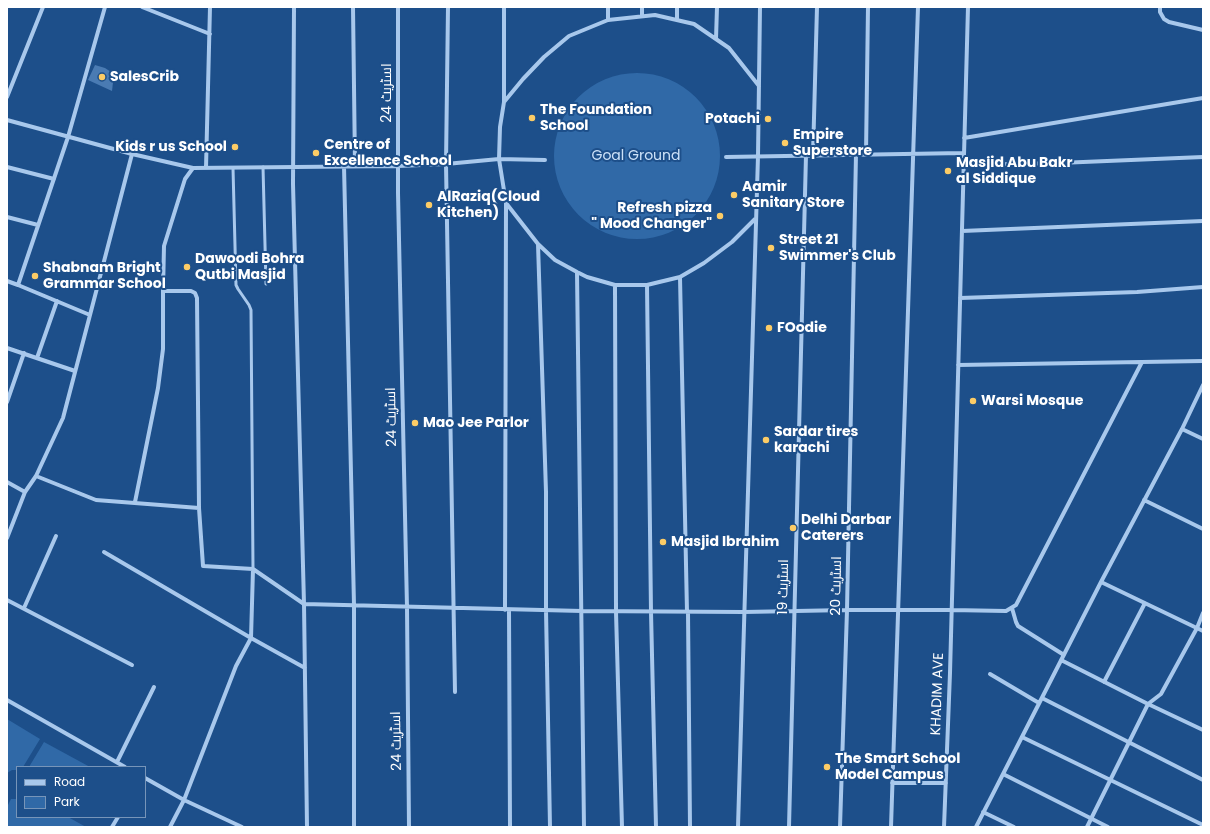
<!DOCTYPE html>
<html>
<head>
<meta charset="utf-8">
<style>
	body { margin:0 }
	#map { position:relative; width:1210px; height:834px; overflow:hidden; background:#1d4f8a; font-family:Poppins,sans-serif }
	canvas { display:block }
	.frame { position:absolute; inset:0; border:8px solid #fff; pointer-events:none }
	.legend { position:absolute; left:16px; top:766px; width:130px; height:52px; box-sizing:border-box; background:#1d4f8a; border:1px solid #7795b9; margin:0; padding:5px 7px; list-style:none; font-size:12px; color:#fff }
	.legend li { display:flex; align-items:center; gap:8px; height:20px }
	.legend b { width:20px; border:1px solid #7795b9 }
</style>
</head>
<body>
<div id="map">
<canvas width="1210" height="834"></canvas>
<div class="frame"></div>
<ul class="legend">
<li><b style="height:5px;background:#a8c8ec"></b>Road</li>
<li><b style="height:11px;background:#3069a7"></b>Park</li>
</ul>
</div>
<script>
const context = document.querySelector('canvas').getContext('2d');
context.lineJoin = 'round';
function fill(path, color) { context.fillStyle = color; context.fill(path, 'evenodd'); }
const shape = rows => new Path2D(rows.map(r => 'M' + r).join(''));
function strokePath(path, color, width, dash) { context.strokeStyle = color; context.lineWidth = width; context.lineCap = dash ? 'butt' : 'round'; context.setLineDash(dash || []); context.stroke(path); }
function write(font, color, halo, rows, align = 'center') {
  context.font = font + ' Poppins,Cairo,sans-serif'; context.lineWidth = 4; context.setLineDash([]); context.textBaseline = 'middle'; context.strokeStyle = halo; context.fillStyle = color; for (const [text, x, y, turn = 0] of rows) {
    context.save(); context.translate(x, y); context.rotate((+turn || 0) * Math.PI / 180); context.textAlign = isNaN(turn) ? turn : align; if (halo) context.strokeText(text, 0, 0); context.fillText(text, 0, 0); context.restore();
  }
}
fill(shape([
	'554 156a83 83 0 1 1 166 0a83 83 0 1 1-166 0Z',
	[7,719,40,739,23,767,17,767,17,770,12,770,7,773],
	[44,742,90,767,29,767],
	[11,799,17,799,17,817,68,817,86,827,7,827,7,807]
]), '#3069a7');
fill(shape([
	[95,65,105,68,114,74,112,91,88,80]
]), '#4a7bb3');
strokePath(shape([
	[263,167,266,284],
	[233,168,236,285,238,289,249,305,251,310,253,569]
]), '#a8c8ec', 3);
strokePath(shape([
	[142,7,210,34],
	[294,7,293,184,304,604,307,827],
	[353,7,355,166],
	[398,7,398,193,407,607,409,827],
	[448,7,446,164,455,692],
	[504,7,504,102],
	[608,7,608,20],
	[642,7,642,16],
	[1160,7,1160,12,1164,19,1169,22,1203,30],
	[677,20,677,7],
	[716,39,717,7],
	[7,97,43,7],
	[7,120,132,154,193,168,398,166,446,164,499,159,545,160],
	[964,138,1203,98],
	[866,154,868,7],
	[813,155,817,7],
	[726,157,963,153],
	[963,165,1059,163,1203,157],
	[344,166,354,605,354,827],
	[7,167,54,179],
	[206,168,210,7],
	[7,217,38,225],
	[755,219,732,242,704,263,680,277,647,285,615,285,587,277,577,272,555,260,538,244,506,203,499,159,500,127,504,102,523,79,544,57,569,36,608,20,655,15,694,24,729,48,759,86],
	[962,231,1203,221],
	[538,244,546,492,546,610,550,827],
	[577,272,584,827],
	[680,277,687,612],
	[7,281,18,285,90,315,132,154],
	[18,285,68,137,105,7],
	[615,285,616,612,622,827],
	[647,285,651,612,656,827],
	[163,291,191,291,195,293,197,298,199,508,203,566,253,569,304,604,582,611,744,612,847,610,951,610,1006,611,1016,605,1142,362],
	[960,298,1137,292,1203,287],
	[7,348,75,371],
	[37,358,57,301],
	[958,365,1203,361],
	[7,402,24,353],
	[1182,429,1203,439],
	[36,476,96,500,199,508],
	[7,482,25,492],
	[1144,500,1203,529],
	[135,502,158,388,163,349,163,291,164,246,185,179,193,168],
	[7,538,25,492,36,476,63,418,90,315],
	[104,552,251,638,305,668],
	[1101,582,1203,631],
	[7,600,132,665],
	[24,608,56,536],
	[1012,608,1016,622,1018,626,1064,655],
	[505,610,506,203],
	[509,610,510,827],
	[688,612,690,827],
	[1061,660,1148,704,1203,730],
	[990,674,1039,703],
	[1104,682,1145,603],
	[1042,698,1203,780],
	[7,700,125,767],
	[1022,737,1203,825],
	[117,762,154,687],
	[1003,774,1108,827],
	[145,778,184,800,242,827],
	[892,783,946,783],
	[983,812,1014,827],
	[112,827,118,817],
	[170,827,184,800,236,666,251,638,253,569],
	[738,827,758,156,760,7],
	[789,827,806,155],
	[840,827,847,610,856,154],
	[891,827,918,7],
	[944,827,950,673,968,7],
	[976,827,1101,582,1182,429,1203,385],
	[1087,827,1148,704,1161,694,1197,628,1203,613]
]), '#a8c8ec', 4);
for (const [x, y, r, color] of [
	[102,77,4,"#fccc66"],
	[532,118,4,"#fccc66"],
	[768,119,4,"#fccc66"],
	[785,143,4,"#fccc66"],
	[235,147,4,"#fccc66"],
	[316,153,4,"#fccc66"],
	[948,171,4,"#fccc66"],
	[734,195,4,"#fccc66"],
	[429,205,4,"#fccc66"],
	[720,216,4,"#fccc66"],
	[771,248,4,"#fccc66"],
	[187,267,4,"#fccc66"],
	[35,276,4,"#fccc66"],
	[769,328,4,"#fccc66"],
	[973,401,4,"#fccc66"],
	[415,423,4,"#fccc66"],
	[766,440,4,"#fccc66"],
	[793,528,4,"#fccc66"],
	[663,542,4,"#fccc66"],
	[827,767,4,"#fccc66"]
]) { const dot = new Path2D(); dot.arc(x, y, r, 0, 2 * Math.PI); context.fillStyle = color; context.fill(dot); strokePath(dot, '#1d4f8a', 1.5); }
write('bold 14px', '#fff', '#1d4f8a', [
	["SalesCrib",110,77],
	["The Foundation",540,110],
	["School",540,126],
	["Potachi",760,119,"right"],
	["Empire",793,135],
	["Superstore",793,151],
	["Centre of",324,145],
	["Excellence School",324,161],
	["Kids r us School",227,147,"right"],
	["Masjid Abu Bakr",956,163],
	["al Siddique",956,179],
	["Aamir",742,187],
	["Sanitary Store",742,203],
	["AlRaziq(Cloud",437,197],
	["Kitchen)",437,213],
	["Refresh pizza",712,208,"right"],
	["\" Mood Changer\"",712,224,"right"],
	["Street 21",779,240],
	["Swimmer's Club",779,256],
	["Dawoodi Bohra",195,259],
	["Qutbi Masjid",195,275],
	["Shabnam Bright",43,268],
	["Grammar School",43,284],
	["FOodie",777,328],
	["Warsi Mosque",981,401],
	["Mao Jee Parlor",423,423],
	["Sardar tires",774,432],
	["karachi",774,448],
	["Delhi Darbar",801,520],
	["Caterers",801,536],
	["Masjid Ibrahim",671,542],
	["The Smart School",835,759],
	["Model Campus",835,775]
], 'left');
write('14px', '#fff', '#1d4f8a', [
	["اسٹریٹ 24",387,93,-90],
	["اسٹریٹ 24",392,417,-91],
	["اسٹریٹ 20",837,586,-89],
	["اسٹریٹ 19",784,587,-89],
	["KHADIM AVE",938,694,-88],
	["اسٹریٹ 24",397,741,-91]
]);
write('14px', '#cde2f9', '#1d4f8a', [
	["Goal Ground",636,156]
]);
</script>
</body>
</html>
